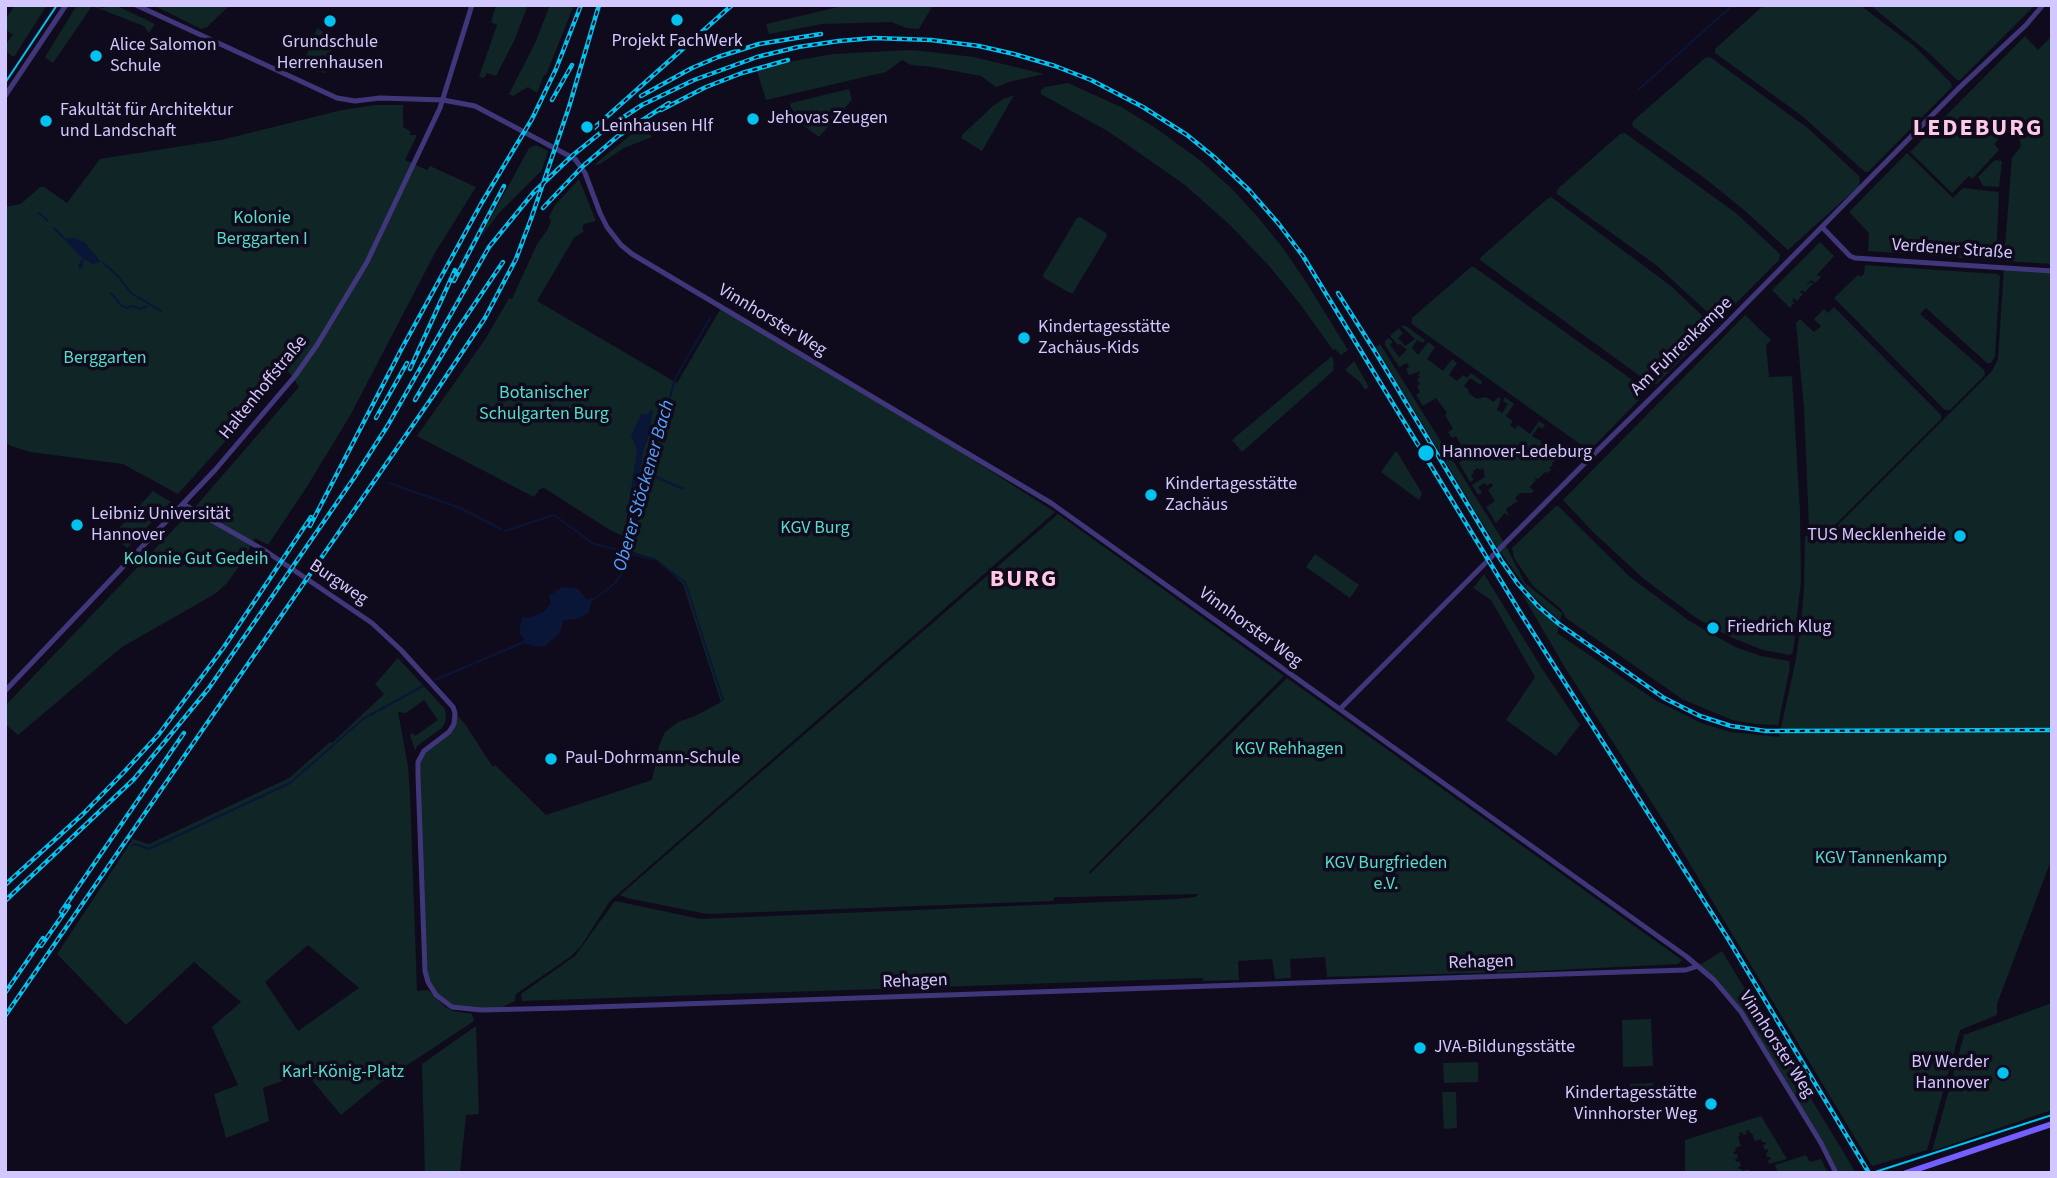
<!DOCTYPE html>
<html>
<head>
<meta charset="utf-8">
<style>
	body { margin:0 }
	#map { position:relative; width:2057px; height:1178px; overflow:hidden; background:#100b1c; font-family:"Source Sans 3",sans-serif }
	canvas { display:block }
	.frame { position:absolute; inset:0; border:7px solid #d3c7ff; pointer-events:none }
</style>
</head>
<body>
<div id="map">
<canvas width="2057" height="1178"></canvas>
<div class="frame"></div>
</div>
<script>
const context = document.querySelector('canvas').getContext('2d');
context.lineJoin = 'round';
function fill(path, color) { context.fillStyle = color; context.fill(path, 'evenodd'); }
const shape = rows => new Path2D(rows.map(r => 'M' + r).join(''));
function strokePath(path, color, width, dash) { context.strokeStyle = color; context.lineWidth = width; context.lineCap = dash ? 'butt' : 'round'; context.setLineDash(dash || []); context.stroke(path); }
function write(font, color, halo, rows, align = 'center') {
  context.font = font + ' "Source Sans 3",sans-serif'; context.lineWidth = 7; context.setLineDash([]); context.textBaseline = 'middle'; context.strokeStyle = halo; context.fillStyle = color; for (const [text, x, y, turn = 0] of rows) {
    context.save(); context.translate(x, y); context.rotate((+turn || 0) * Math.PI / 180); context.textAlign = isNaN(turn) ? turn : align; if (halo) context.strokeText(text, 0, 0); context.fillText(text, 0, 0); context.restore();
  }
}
fill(shape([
	[15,5,47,5,14,57,5,51,5,45,13,35,5,29,5,20],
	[77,5,90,5,92,6,103,8,115,5,155,24,149,33,144,26,92,6,53,63,45,57],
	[153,5,230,5,207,27,201,29],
	[496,5,528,5,514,41,496,76,487,73,484,78,479,77,497,25,491,22],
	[550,5,574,5,546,75,544,75,537,93,528,87,513,96,509,94,535,43],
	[847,5,933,5,919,29,907,28,891,22,822,24,769,34,766,24],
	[1764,5,1860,5,1914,46,1951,83,1952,87,1868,172,1865,172,1801,115,1715,53,1715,49],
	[1870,5,2035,5,1960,80,1957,80,1930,54],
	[317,28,334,38,329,61,325,61,323,69,327,71,326,73,309,70,303,65],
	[2025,36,2038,50,2052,36,2052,264,2005,261,2004,259,2012,158,2021,146,2018,130,2008,129,1994,144,1999,150,1972,179,1969,176,1952,193,1910,152],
	[912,50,974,57,1044,74,1009,82,996,87,981,76,933,67,911,65,902,60,886,72,766,100,757,71,788,62,833,54],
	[1710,57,1809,129,1860,177,1859,186,1788,250,1744,210,1707,180,1632,126,1633,121,1705,58],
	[1068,83,1123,108,1157,129,1201,161,1230,187,1257,216,1283,248,1306,282,1348,350,1341,355,1335,349,1333,350,1300,304,1270,267,1231,226,1185,185,1109,132,1041,94,1041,90,1045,87],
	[849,89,852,100,819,137,803,125,790,106,791,103],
	[1014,95,982,151,961,138,962,135,993,106,1003,99],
	[375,105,403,105,403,127,410,131,410,135,417,135,405,160,427,170,430,166,476,187,436,251,351,414,308,485,268,545,255,538,241,564,227,583,215,594,122,647,18,735,5,724,5,706,196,506,299,387,286,368,281,365,284,368,248,416,178,494,123,464,30,452,11,446,5,442,5,207,21,204,40,187,44,187,67,203,100,159,221,140,342,110],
	[644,124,652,137,624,148,600,164,594,165],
	[1625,133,1736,213,1780,254,1779,260,1719,320,1715,319,1656,265,1557,194,1557,190,1561,186,1620,134],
	[536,145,548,151,542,170,499,213,480,238,529,148],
	[1907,153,1953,198,1963,188,1999,192,1996,258,1993,260,1868,251,1869,233,1849,212],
	[1995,160,2002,161,1999,187,1983,186,1978,177],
	[579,179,596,221,584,224,582,228,584,231,574,238,537,301,677,383,721,308,890,407,1055,512,610,901,581,946,570,957,516,994,515,1001,498,1009,459,1009,445,1003,428,982,421,864,420,756,449,732,455,713,465,724,493,767,495,765,546,815,652,780,659,746,665,732,678,722,695,716,721,702,683,584,656,559,626,550,629,539,610,530,544,488,540,489,534,497,417,436,486,338,509,298,512,299,537,244,548,229,551,221,549,217,555,205],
	[1551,197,1671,286,1711,324,1710,330,1657,384,1651,384,1480,260,1481,257,1547,199],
	[1080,217,1106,233,1107,236,1073,293,1070,293,1044,278,1043,275,1077,218],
	[1820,242,1834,256,1815,277,1818,275,1821,277,1815,283,1811,280,1805,287,1811,282,1813,284,1805,292,1802,290,1800,292,1803,294,1797,301,1794,298,1792,300,1794,303,1790,308,1772,290],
	[1865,265,1997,274,2000,276,1995,356,1991,363,1987,363,1926,308,1920,314,1984,370,1985,375,1950,410,1945,410,1834,298,1858,275,1860,277,1864,274],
	[1471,267,1474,267,1645,389,1637,398,1639,400,1592,448,1584,447,1412,324,1412,318],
	[2004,268,2052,271,2052,858,1997,1004,1997,1015,1960,1030,1927,1150,1872,1166,1670,831,1564,666,1522,594,1559,627,1557,633,1655,700,1701,723,1730,732,1779,737,1796,659,1801,624,1804,589,1805,536,1826,536,1829,534,1992,371,1998,359],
	[1834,307,1941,415,1941,419,1828,532,1814,532,1809,527,1804,408,1796,323,1800,319,1814,332,1821,326,1814,319,1824,309,1828,313],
	[1745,315,1771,340,1766,345,1769,377,1792,376,1800,511,1801,581,1793,652,1790,655,1763,650,1728,636,1695,617,1644,579,1593,532,1563,500],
	[1401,326,1406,326,1425,340,1423,343,1417,340,1412,348,1418,355,1428,342,1435,347,1427,359,1443,371,1452,359,1457,363,1449,375,1457,381,1463,375,1467,378,1471,373,1482,381,1481,385,1470,378,1464,386,1469,390,1468,393,1477,399,1486,397,1494,402,1498,397,1501,399,1497,410,1502,413,1508,404,1503,401,1505,397,1514,404,1506,416,1513,421,1510,425,1515,429,1518,425,1530,434,1539,421,1545,425,1542,429,1539,426,1532,436,1541,441,1541,444,1560,457,1552,463,1553,465,1549,468,1551,470,1548,473,1545,472,1538,479,1534,477,1536,480,1530,487,1534,491,1531,493,1520,493,1515,498,1518,501,1507,508,1506,511,1509,514,1507,515,1505,513,1496,523,1486,507,1495,501,1488,490,1493,486,1491,483,1487,486,1485,483,1478,487,1482,493,1478,495,1472,485,1485,477,1483,468,1480,470,1478,468,1473,471,1474,473,1471,475,1474,480,1470,482,1459,463,1464,459,1462,454,1465,452,1456,436,1452,438,1448,432,1453,429,1445,415,1447,413,1436,398,1423,406,1416,395,1420,392,1417,386,1420,384,1417,379,1420,377,1418,375,1421,371,1409,375,1406,369,1409,367,1407,363,1399,367,1385,345,1385,341,1389,338,1393,342,1390,345,1399,357,1407,350,1400,344,1398,345,1390,336,1399,328,1403,333,1398,338,1405,346,1415,339],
	[1380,344,1505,544,1525,583,1562,613,1560,621,1531,594,1499,550,1376,347],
	[1332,356,1334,364,1333,371,1242,452,1232,440],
	[1354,361,1369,387,1365,390,1360,382,1345,370],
	[1395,452,1397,452,1422,493,1419,500,1381,472],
	[153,491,171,502,127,548,113,535],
	[1556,506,1558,506,1630,577,1691,622,1735,647,1761,656,1789,661,1790,667,1778,725,1755,724,1732,720,1682,699,1566,618,1561,609,1533,586,1514,558,1512,548],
	[1058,514,1284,676,1089,872,1090,874,1287,678,1682,960,1678,964,1516,972,1327,977,1325,957,1290,959,1291,978,1275,979,1272,959,1238,961,1239,980,1203,981,1203,978,522,1001,521,994,575,956,615,901,701,919,1176,899,1195,897,1199,894,1073,897,1055,897,1053,901,707,914,627,898,620,895],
	[1315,554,1359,585,1350,598,1306,567],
	[1484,574,1543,670,1580,725,1556,756,1506,720,1535,677,1491,600,1473,588],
	[398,658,444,708,446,713,445,723,442,728,417,746,415,751,410,735,413,733,415,736,438,720,424,700,406,713,398,712,408,766,410,793,417,991,428,990,445,1007,453,1011,472,1014,474,1021,380,1083,341,1115,301,1067,285,1080,263,1088,269,1121,226,1138,214,1094,238,1085,212,1027,241,1002,194,962,126,1025,57,954,133,839,149,844,289,778,330,742,332,743,384,694,375,684],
	[308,945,359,988,298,1031,265,982],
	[1722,951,1856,1173,1836,1173,1741,1012,1698,966],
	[2052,1003,2052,1110,1932,1151,1964,1035],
	[1651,1019,1653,1066,1623,1067,1622,1020],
	[476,1026,479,1114,466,1115,460,1173,425,1173,422,1064],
	[1478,1062,1478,1082,1444,1083,1443,1063],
	[1653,1083,1654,1099,1630,1100,1630,1084],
	[1442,1092,1456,1092,1457,1128,1444,1129],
	[1761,1116,1787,1159,1769,1164,1768,1160,1771,1159,1770,1157,1767,1157,1766,1153,1768,1152,1768,1149,1765,1150,1763,1145,1766,1144,1765,1142,1762,1142,1761,1139,1755,1141,1752,1133,1750,1133,1749,1130,1746,1131,1747,1134,1743,1135,1742,1132,1739,1133,1740,1136,1738,1137,1741,1146,1735,1148,1736,1151,1733,1152,1734,1154,1737,1154,1738,1158,1735,1159,1736,1162,1739,1161,1741,1166,1738,1167,1739,1169,1741,1169,1743,1171,1749,1169,1748,1173,1685,1173,1685,1140],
	[1806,1155,1810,1162,1821,1159,1828,1173,1778,1173,1775,1165]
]), '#0f2526');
fill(shape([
	[63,238,75,238,85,243,101,262,92,264,84,259,82,268,79,269,78,265,83,259],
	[651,410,653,411,647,442,644,448,630,526,626,524,637,449,631,436,641,414,647,414],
	[562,587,578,589,587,600,593,598,594,599,591,603,589,613,577,619,564,620,559,634,545,646,538,647,523,643,524,639,519,633,522,618,530,617,544,612,551,603,549,596]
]), '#091638');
strokePath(shape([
	[1638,90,1733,5],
	[39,213,48,221],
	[54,228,63,237],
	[103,263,118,276,131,293,161,311],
	[111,293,120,304,126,308,133,306,140,309,147,306],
	[652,475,683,489],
	[389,483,460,508,501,529],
	[505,531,554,515,592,543,655,560],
	[661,564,685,582,723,700,721,701],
	[594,599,613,585,621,575,675,379,710,318],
	[435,680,524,642],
	[132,846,135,844,149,849,290,783,363,719,423,686]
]), '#091638', 2);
strokePath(shape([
	[136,5,337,98,355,101,380,98,443,100,475,106,575,159,585,173,600,213,607,227,621,245,632,254,1051,503,1687,957,1714,980,1741,1012,1821,1143,1836,1173],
	[5,96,66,5],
	[1822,227,1850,256,1855,258,2052,271],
	[183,504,267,552,372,623,401,650,453,707,455,713,454,724,449,732,424,751,418,762,418,775,425,971,428,982,436,995,452,1007,481,1010,565,1008,1622,972,1686,970,1698,966],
	[5,691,215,470,295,376,317,345,367,262,440,108,472,5],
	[1340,709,1592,456,1721,329,1960,87,2026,25,2043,5]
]), '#40377b', 5);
strokePath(shape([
	[1906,1173,2052,1124]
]), '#725ffe', 6);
strokePath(shape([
	[5,83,57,5],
	[1872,1173,2052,1115]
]), '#02c2f0', 2);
const rail = shape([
	[641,96,692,68,718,57,759,44,821,34],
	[552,100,572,65],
	[661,110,706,87,742,73,788,60],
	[594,128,732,5],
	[543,208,583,166,618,136,669,103],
	[454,281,504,186],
	[1338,293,1376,353,1501,560,1518,584,1538,606,1559,624,1664,698,1700,716,1731,726,1766,731,2052,730],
	[410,369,455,270],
	[415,400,455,333,503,262],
	[376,418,407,363],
	[310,526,401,350,481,204,532,119,556,69,581,5],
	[5,885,83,814,124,772,159,734,224,647,311,517],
	[5,901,134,779,209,688,354,478,388,425,489,247,534,192,573,155,604,130,642,105,694,80,757,57,798,47,839,41,874,38,931,40,979,46,1014,54,1055,66,1091,80,1143,107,1187,135,1214,157,1249,190,1278,223,1303,256,1523,617,1727,937,1869,1173],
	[61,912,184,733],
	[41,946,69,906],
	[5,993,43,938],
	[5,1016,433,396,485,318,516,259,531,219,569,107,599,5]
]);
strokePath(rail, '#02c2f0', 4.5);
strokePath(rail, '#100b1c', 2, [5]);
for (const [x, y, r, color] of [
	[677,20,7,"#02c2f0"],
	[330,21,7,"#02c2f0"],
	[96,56,7,"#02c2f0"],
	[753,119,7,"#02c2f0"],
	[46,121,7,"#02c2f0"],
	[587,127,7,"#02c2f0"],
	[1024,338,7,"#02c2f0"],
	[1426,453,9,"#02c2f0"],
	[1151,495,7,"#02c2f0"],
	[77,525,7,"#02c2f0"],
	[1960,536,7,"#02c2f0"],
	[1713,628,7,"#02c2f0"],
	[551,759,7,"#02c2f0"],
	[1420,1048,7,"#02c2f0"],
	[2003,1073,7,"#02c2f0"],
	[1711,1104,7,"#02c2f0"]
]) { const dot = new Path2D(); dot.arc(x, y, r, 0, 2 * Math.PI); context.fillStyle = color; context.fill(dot); strokePath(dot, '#100b1c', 2.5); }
write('18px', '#d3c7ff', '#100b1c', [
	["Projekt FachWerk",677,42,"center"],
	["Grundschule",330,43,"center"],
	["Herrenhausen",330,64,"center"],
	["Alice Salomon",110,46],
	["Schule",110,67],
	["Fakultät für Architektur",60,111],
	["und Landschaft",60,132],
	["Jehovas Zeugen",767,119],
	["Leinhausen Hlf",601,127],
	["Kindertagesstätte",1038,328],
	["Zachäus-Kids",1038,349],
	["Hannover-Ledeburg",1442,453],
	["Kindertagesstätte",1165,485],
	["Zachäus",1165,506],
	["Leibniz Universität",91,515],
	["Hannover",91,536],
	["TUS Mecklenheide",1946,536,"right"],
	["Friedrich Klug",1727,628],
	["Paul-Dohrmann-Schule",565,759],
	["JVA-Bildungsstätte",1434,1048],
	["BV Werder",1989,1063,"right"],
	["Hannover",1989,1084,"right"],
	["Kindertagesstätte",1697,1094,"right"],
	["Vinnhorster Weg",1697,1115,"right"]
], 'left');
write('18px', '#55ddc8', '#100b1c', [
	["Kolonie",262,219],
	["Berggarten I",262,240],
	["Berggarten",105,359],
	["Botanischer",544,394],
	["Schulgarten Burg",544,415],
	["KGV Burg",815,529],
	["Kolonie Gut Gedeih",196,560],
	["KGV Rehhagen",1289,750],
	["KGV Tannenkamp",1881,859],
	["KGV Burgfrieden",1386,864],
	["e.V.",1386,885],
	["Karl-König-Platz",343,1073]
]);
write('18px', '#d3c7ff', '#100b1c', [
	["Verdener Straße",1952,250,4],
	["Vinnhorster Weg",772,321,31],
	["Am Fuhrenkampe",1682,347,-44],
	["Haltenhoffstraße",264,388,-51],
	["Burgweg",338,583,34],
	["Vinnhorster Weg",1250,628,36],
	["Rehagen",1481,963,-2],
	["Rehagen",915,982,-2],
	["Vinnhorster Weg",1776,1045,57]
]);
write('italic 19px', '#56a0fe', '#100b1c', [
	["Oberer Stöckener Bach",645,486,-74]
]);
context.letterSpacing = '2px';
write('bold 24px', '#ffc9e6', '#100b1c', [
	["LEDEBURG",1978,130],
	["BURG",1024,581]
]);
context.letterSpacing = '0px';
</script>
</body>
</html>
